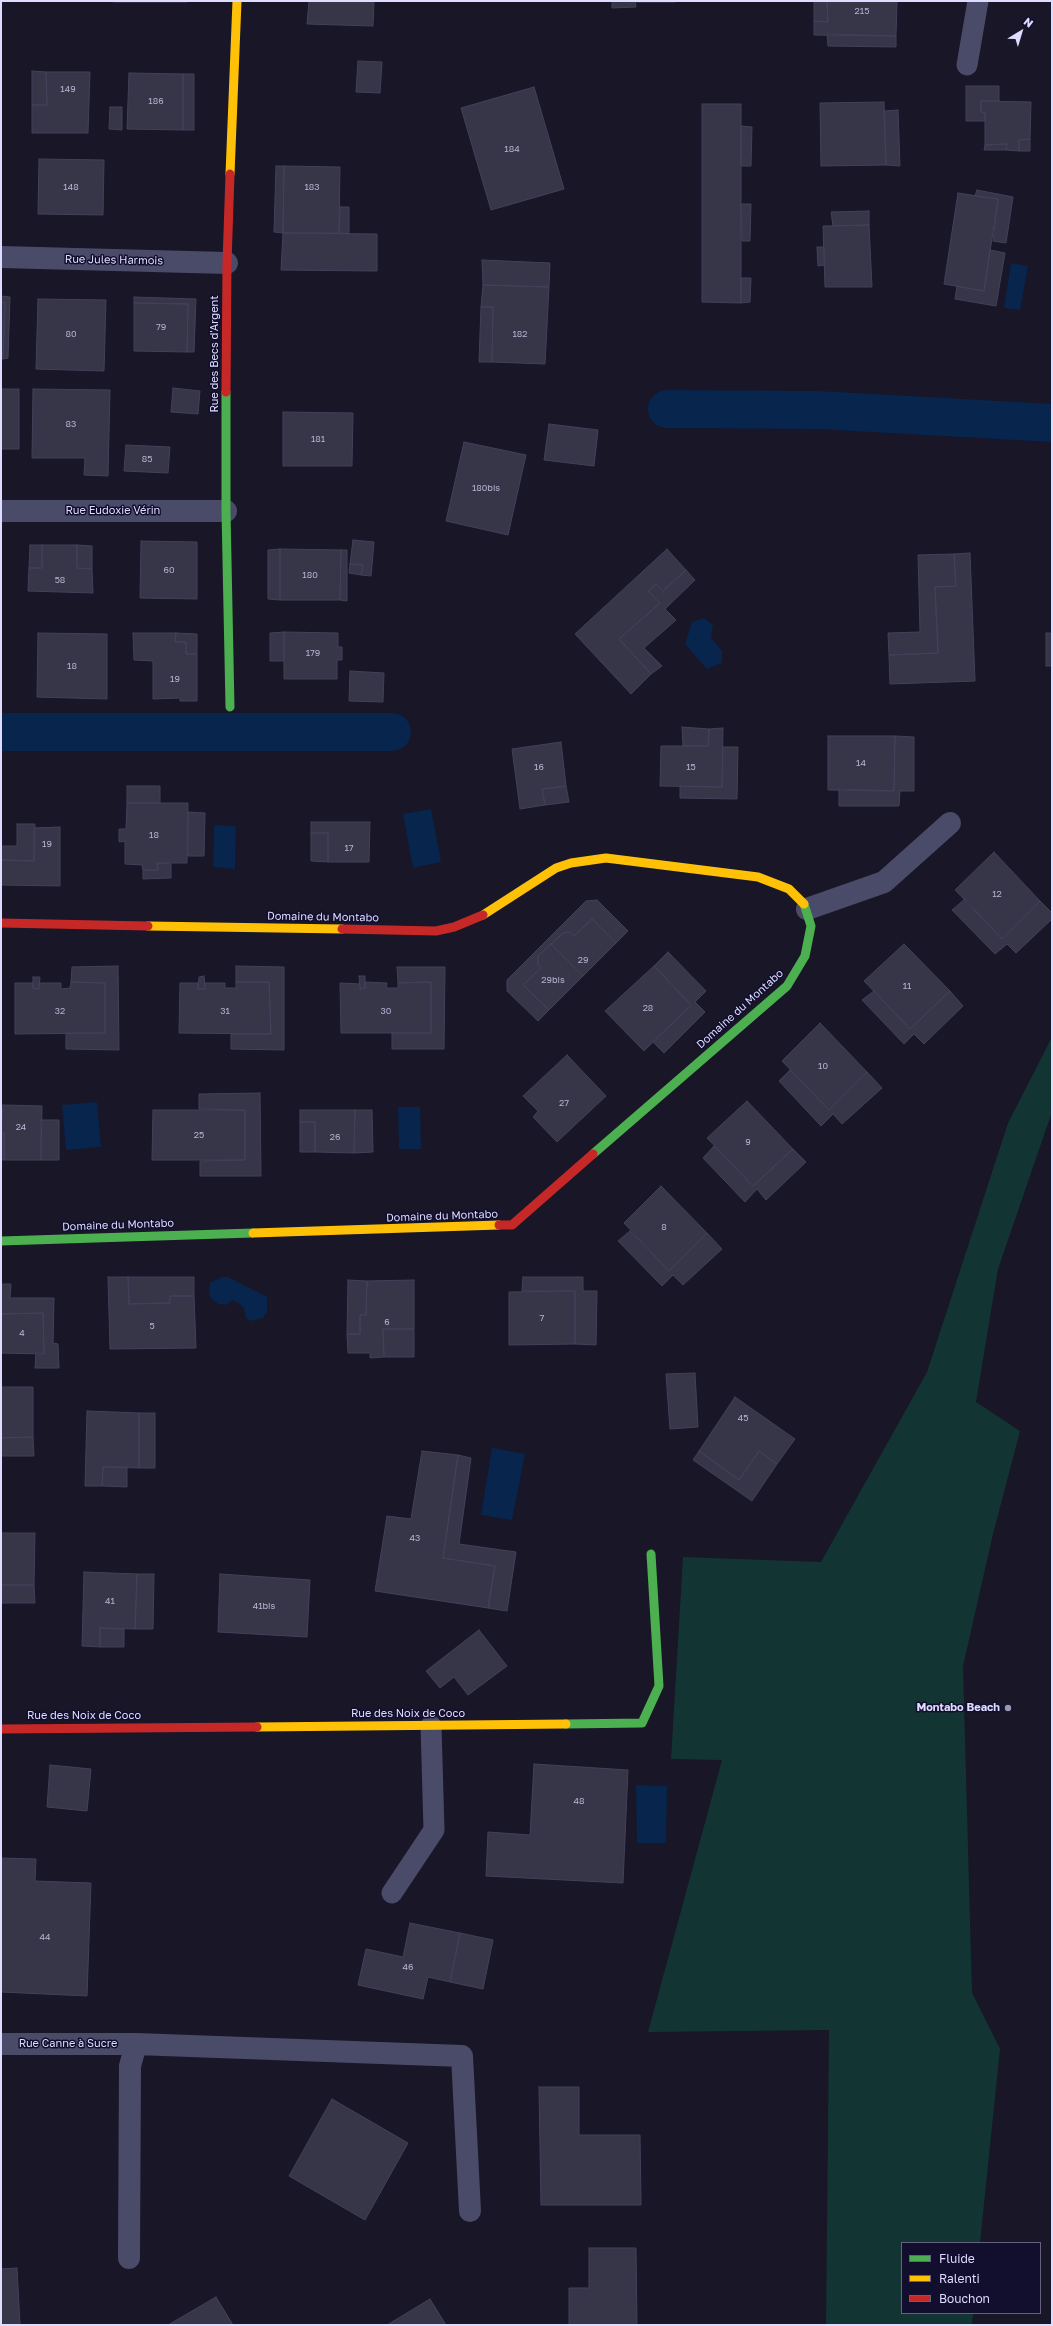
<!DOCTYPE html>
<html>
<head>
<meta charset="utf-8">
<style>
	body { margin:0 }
	#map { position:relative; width:1053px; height:2326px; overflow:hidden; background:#181627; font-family:"Golos Text",sans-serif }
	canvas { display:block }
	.frame { position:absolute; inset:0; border:2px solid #dedcff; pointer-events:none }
	.legend { position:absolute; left:901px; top:2242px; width:140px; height:72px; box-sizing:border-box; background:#120f2e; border:1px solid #646182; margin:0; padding:5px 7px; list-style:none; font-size:12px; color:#dedcff }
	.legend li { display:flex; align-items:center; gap:8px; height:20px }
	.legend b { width:20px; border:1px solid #646182 }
	.north { position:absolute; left:1001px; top:12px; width:40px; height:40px; -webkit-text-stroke:3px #120f2e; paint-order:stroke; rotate:38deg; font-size:11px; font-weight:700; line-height:16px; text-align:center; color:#dedcff }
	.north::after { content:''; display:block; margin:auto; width:14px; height:18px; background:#dedcff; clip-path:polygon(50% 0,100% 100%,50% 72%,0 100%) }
</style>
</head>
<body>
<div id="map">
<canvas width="1053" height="2326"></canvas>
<div class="frame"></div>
<ul class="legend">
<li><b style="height:5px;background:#4caf50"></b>Fluide</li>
<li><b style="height:5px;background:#ffc107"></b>Ralenti</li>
<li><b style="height:5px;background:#c62828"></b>Bouchon</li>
</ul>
<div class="north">N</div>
</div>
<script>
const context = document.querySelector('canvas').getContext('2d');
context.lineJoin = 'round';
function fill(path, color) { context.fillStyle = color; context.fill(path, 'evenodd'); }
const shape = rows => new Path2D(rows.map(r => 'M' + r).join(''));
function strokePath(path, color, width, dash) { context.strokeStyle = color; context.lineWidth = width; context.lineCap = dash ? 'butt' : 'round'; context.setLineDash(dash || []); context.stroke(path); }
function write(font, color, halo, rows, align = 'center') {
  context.font = font + ' "Golos Text",sans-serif'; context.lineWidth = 3; context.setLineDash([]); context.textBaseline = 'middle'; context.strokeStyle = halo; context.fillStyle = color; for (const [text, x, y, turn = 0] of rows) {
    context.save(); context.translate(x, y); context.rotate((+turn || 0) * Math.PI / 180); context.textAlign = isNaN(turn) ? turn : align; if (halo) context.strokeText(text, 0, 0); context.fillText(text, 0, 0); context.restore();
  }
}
fill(shape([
	[1052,1037,1052,1112,998,1269,976,1402,1020,1431,993,1534,963,1666,972,1993,1000,2049,980,2243,902,2243,902,2313,973,2313,972,2325,826,2325,829,2030,648,2032,722,1760,671,1759,683,1557,821,1562,927,1372,1008,1123]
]), '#123433');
fill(shape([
	[1011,263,1028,266,1020,310,1004,308],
	[704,618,713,625,711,638,722,651,722,663,707,669,685,644,692,622],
	[431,809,441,862,413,868,403,814],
	[214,825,236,826,235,869,213,867],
	[97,1102,101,1147,66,1150,62,1105],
	[398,1107,420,1107,421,1149,399,1149],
	[222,1277,228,1277,267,1297,267,1312,263,1318,251,1321,246,1318,244,1308,239,1303,232,1300,226,1305,218,1304,209,1296,210,1283],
	[492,1448,525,1454,512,1520,481,1515],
	[636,1785,667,1786,666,1843,637,1843]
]), '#07254d');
strokePath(shape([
	[667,409,818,410,1052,423],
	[1,732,392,732]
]), '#07254d', 38);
const building = shape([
	[113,1,187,1,187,2,113,2,113,1],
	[309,1,374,1,373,26,307,24,309,1],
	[612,1,675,1,675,2,635,2,636,7,612,8,612,1],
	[814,1,827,1,828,22,814,21,814,1],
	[827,1,897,1,896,36,814,35,814,21,828,22,827,1],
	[827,34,896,36,896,47,828,46,827,34],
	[358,61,382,62,380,93,356,92,358,61],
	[32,71,46,72,47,105,32,105,32,71],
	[46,72,90,72,88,133,32,133,32,105,47,105,46,72],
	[129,73,183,74,183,130,127,129,129,73],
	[183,74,194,74,194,130,183,130,183,74],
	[966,86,999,86,999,101,981,101,981,112,985,113,985,121,966,121,966,86],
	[534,87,564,189,491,210,461,108,534,87],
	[981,101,1031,102,1030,139,1019,140,1019,151,1006,150,1007,144,985,145,985,113,981,112,981,101],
	[884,102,886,165,821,166,820,103,884,102],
	[702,104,741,104,741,303,702,302,702,104],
	[110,107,122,107,122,130,109,129,110,107],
	[898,110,900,166,886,165,884,111,898,110],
	[741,126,752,127,751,166,741,166,741,126],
	[1030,139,1030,151,1019,151,1019,140,1030,139],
	[1007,144,1006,150,984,150,985,145,1007,144],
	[39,159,104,160,103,215,38,214,39,159],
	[276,166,284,166,283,233,274,232,276,166],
	[284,166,340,167,339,233,283,233,284,166],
	[977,190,1013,197,1006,243,993,241,998,199,975,196,977,190],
	[958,193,998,199,984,291,944,284,958,193],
	[741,204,751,204,750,241,742,241,741,204],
	[340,207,349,207,349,234,339,233,340,207],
	[869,211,869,225,833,226,831,212,869,211],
	[869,225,872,287,825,287,823,226,869,225],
	[283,233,377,234,377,271,281,270,283,233],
	[817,247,824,247,825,265,818,266,817,247],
	[990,250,1005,253,996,306,955,299,957,286,984,291,990,250],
	[482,260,550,263,549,287,483,285,482,260],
	[741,278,751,278,750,302,741,303,741,278],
	[483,285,549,287,545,364,492,362,493,307,481,307,483,285],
	[1,296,10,297,8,358,3,359,5,303,1,302,1,296],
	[134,297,196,299,194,352,187,352,188,304,134,303,134,297],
	[38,299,106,300,104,371,36,369,38,299],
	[1,302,5,303,3,359,1,359,1,302],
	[134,303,188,304,187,352,134,351,134,303],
	[481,307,493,307,492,362,479,362,481,307],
	[173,388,200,391,198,414,171,412,173,388],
	[1,389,19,389,19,449,1,449,1,389],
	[33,389,110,390,108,476,84,475,85,458,32,458,33,389],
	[283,412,353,413,352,466,283,466,283,412],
	[549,424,598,430,594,466,544,460,549,424],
	[464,442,526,455,508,535,446,521,464,442],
	[126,445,170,447,168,473,124,471,126,445],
	[353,540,374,542,371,576,361,575,363,565,350,564,353,540],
	[141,541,197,542,197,599,140,598,141,541],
	[30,545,42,545,42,568,29,568,30,545],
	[42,545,77,545,77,568,92,569,93,593,28,591,29,568,42,568,42,545],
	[77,545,92,546,92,569,77,568,77,545],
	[280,549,280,600,268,599,268,550,280,549],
	[280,549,341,550,340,600,280,600,280,549],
	[667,549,686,570,663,591,656,584,648,591,660,603,619,639,651,674,631,694,575,634,667,549],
	[341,550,347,550,347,601,340,600,341,550],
	[970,553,975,681,890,684,889,655,938,653,935,587,956,586,954,554,970,553],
	[954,554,956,586,935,587,938,653,889,655,888,633,920,632,918,555,954,554],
	[350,564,363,565,361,575,349,573,350,564],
	[686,570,695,580,665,609,676,620,644,648,662,666,651,674,619,639,660,603,648,591,656,584,663,591,686,570],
	[284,632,338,633,338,647,342,647,342,660,337,660,337,679,284,679,284,632],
	[284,632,284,661,270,661,270,633,284,632],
	[38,633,107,634,107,699,37,697,38,633],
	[133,633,176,633,175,642,186,642,186,654,197,654,197,701,180,701,180,698,153,699,153,661,134,660,133,633],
	[176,633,197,634,197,654,186,654,186,642,175,642,176,633],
	[1046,633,1052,633,1052,666,1046,666,1046,633],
	[350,671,384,673,383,702,349,701,350,671],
	[682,727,709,729,708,746,683,746,682,727],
	[723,728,722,787,660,786,661,746,708,746,709,729,723,728],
	[828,736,895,736,894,791,828,790,828,736],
	[895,736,914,737,914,791,900,791,899,806,839,806,839,789,894,791,895,736],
	[561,742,566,786,542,789,545,805,520,809,512,749,561,742],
	[723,747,738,747,737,799,680,798,680,786,722,787,723,747],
	[127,786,160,786,160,803,127,803,127,786],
	[566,786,569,802,545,805,542,789,566,786],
	[127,803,188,803,187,863,157,863,158,870,143,870,142,865,125,864,125,841,119,842,119,829,126,829,127,803],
	[188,812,205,813,204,856,188,856,188,812],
	[311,822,370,822,369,862,328,862,328,833,311,833,311,822],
	[17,824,35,824,34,861,1,860,1,846,17,846,17,824],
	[60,827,60,886,1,885,1,860,34,861,34,828,60,827],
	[311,833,328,833,328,862,311,861,311,833],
	[994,852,1040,901,1002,939,955,890,994,852],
	[157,863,171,864,171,878,143,879,143,870,158,870,157,863],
	[965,899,1002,939,1040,901,1052,913,1052,919,1016,953,1007,944,995,954,952,910,965,899],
	[597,900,628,931,616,943,592,919,574,936,570,932,563,933,538,956,538,965,541,968,523,985,549,1010,538,1021,507,991,507,980,586,901,597,900],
	[592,919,616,943,583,976,551,944,563,933,570,932,574,936,592,919],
	[551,944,583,976,549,1010,523,985,541,968,538,965,538,956,551,944],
	[904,944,950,991,910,1029,864,981,904,944],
	[668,952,706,991,695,1002,705,1012,664,1053,653,1042,691,1005,654,966,668,952],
	[118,966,119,1050,66,1049,66,1033,105,1033,105,983,71,982,72,967,118,966],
	[236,966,284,967,284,1050,231,1049,231,1034,271,1034,269,982,236,982,236,966],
	[654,966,691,1005,644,1051,605,1011,654,966],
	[397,967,445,967,444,1049,392,1049,392,1033,431,1033,431,982,398,983,397,967],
	[204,976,205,989,198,989,199,977,204,976],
	[359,976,365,976,365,988,360,989,359,976],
	[33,977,40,977,39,989,33,988,33,977],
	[71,982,105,983,105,1033,15,1034,15,983,33,983,33,988,39,989,39,983,61,983,61,989,70,988,71,982],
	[236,982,269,982,271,1034,179,1033,180,983,198,983,198,989,205,989,205,983,225,983,225,988,236,988,236,982],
	[365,982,387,983,386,988,398,988,398,983,431,982,431,1033,341,1033,340,983,360,984,360,989,365,988,365,982],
	[874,991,910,1029,950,991,963,1006,924,1044,914,1034,904,1044,862,1000,874,991],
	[820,1023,867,1072,829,1110,782,1061,820,1023],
	[567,1055,606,1096,557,1142,533,1117,538,1111,523,1096,567,1055],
	[790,1070,829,1110,867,1072,882,1088,842,1124,833,1114,821,1126,779,1081,790,1070],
	[260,1093,261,1176,200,1176,200,1161,245,1160,245,1110,199,1109,199,1094,260,1093],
	[747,1101,793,1149,753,1186,707,1138,747,1101],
	[3,1105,42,1106,41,1160,4,1160,4,1133,1,1133,3,1105],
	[153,1110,245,1110,245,1160,152,1160,153,1110],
	[300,1110,355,1110,354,1153,315,1152,315,1122,300,1122,300,1110],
	[355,1110,372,1110,373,1152,354,1153,355,1110],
	[41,1120,59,1120,59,1160,41,1160,41,1120],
	[300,1122,315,1122,315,1152,300,1152,300,1122],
	[1,1133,4,1133,4,1160,1,1160,1,1133],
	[714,1146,753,1186,793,1149,806,1162,766,1200,757,1189,745,1202,703,1158,714,1146],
	[661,1186,707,1233,669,1271,624,1223,661,1186],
	[630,1231,669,1271,707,1233,722,1249,683,1285,673,1275,662,1286,618,1241,630,1231],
	[108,1277,128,1277,129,1304,170,1303,170,1296,194,1296,196,1348,110,1349,108,1277],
	[128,1277,194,1277,194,1296,170,1296,170,1303,129,1304,128,1277],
	[523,1277,583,1277,583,1291,597,1291,596,1345,575,1344,575,1291,522,1291,523,1277],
	[348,1280,367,1281,366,1315,360,1315,360,1334,347,1334,348,1280],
	[414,1280,414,1329,383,1329,384,1357,370,1358,370,1353,348,1353,347,1334,360,1334,360,1315,366,1315,367,1281,414,1280],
	[1,1284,11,1284,10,1298,54,1298,53,1343,58,1344,59,1368,35,1368,36,1352,44,1354,43,1313,1,1314,1,1284],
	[575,1291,575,1344,509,1345,509,1292,575,1291],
	[43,1313,44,1354,1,1353,1,1314,43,1313],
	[383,1329,414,1329,414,1357,384,1357,383,1329],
	[695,1373,698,1427,670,1429,666,1374,695,1373],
	[1,1387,33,1387,33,1437,1,1438,1,1387],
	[735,1397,795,1439,777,1464,759,1451,739,1480,699,1451,735,1397],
	[87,1411,139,1413,139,1468,103,1467,102,1486,85,1486,87,1411],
	[139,1413,155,1413,155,1468,139,1468,139,1413],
	[33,1437,34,1456,1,1456,1,1438,33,1437],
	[422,1451,458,1455,443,1558,495,1566,488,1608,375,1591,387,1516,411,1519,422,1451],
	[699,1451,739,1480,759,1451,777,1464,752,1501,693,1460,699,1451],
	[458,1455,471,1458,459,1544,516,1552,507,1611,488,1608,495,1566,443,1558,458,1455],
	[103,1467,127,1467,127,1487,102,1486,103,1467],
	[1,1533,35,1533,34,1585,1,1585,1,1533],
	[84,1572,137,1574,135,1629,100,1628,100,1647,82,1646,84,1572],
	[137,1574,154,1574,153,1629,135,1629,137,1574],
	[220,1574,310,1580,307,1637,218,1632,220,1574],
	[1,1585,34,1585,35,1603,1,1603,1,1585],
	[100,1628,124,1629,124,1647,100,1647,100,1628],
	[479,1630,507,1666,468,1695,454,1677,440,1688,426,1671,479,1630],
	[534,1764,628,1770,623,1883,486,1876,488,1832,530,1835,534,1764],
	[50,1765,91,1769,87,1811,47,1807,50,1765],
	[1,1858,36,1859,35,1881,91,1883,87,1996,1,1992,1,1858],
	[410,1923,460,1933,450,1982,428,1977,423,1999,358,1985,366,1949,403,1957,410,1923],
	[460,1933,493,1940,483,1989,450,1982,460,1933],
	[539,2087,579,2087,579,2135,640,2135,641,2205,541,2205,539,2087],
	[332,2099,408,2143,365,2220,289,2176,332,2099],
	[589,2248,636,2248,637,2325,569,2325,569,2288,589,2288,589,2248],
	[17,2268,20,2325,1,2325,1,2269,17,2268],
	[216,2297,233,2325,168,2325,216,2297],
	[430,2299,446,2325,387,2325,430,2299]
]);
fill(building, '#373548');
strokePath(building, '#43415a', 1);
strokePath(shape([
	[967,65,978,1],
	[392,1893,434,1830,431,1726]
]), '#4a4b68', 21);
strokePath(shape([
	[1,257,227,263],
	[1,511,226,511],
	[807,909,884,882,950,823],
	[1,2044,136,2044,462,2056,470,2211],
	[129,2258,130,2066,136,2044]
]), '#4a4b68', 22);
strokePath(shape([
	[226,392,226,511,230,707],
	[593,1154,787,986,805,956,811,926,804,904],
	[1,1241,253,1233],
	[566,1724,642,1723,659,1686,651,1554]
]), '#4caf50', 9);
strokePath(shape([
	[230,174,237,1],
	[483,915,556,868,571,863,606,858,758,877,789,889,804,904],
	[148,926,342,929],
	[253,1233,499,1225],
	[257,1727,566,1724]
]), '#ffc107', 9);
strokePath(shape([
	[226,392,227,263,230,174],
	[1,923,148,926],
	[342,929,436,931,454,927,483,915],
	[499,1225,512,1225,593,1154],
	[1,1729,257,1727]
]), '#c62828', 9);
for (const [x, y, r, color] of [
	[1008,1708,4,"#9997b3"]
]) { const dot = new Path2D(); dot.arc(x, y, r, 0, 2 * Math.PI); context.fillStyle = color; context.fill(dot); strokePath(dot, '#120f2e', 1.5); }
write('9px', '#b4b2d1', null, [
	["215",862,11],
	["149",68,89],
	["186",156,101],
	["184",512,149],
	["148",71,187],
	["183",312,187],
	["79",161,327],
	["80",71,334],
	["182",520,334],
	["83",71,424],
	["181",318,439],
	["85",147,459],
	["180bis",486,488],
	["60",169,570],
	["180",310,575],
	["58",60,580],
	["179",313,653],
	["18",72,666],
	["19",175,679],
	["14",861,763],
	["16",539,767],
	["15",691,767],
	["18",154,835],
	["19",47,844],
	["17",349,848],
	["12",997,894],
	["29",583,960],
	["29bis",553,980],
	["11",907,986],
	["28",648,1008],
	["32",60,1011],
	["31",225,1011],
	["30",386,1011],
	["10",823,1066],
	["27",564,1103],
	["24",21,1127],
	["25",199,1135],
	["26",335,1137],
	["9",748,1142],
	["8",664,1227],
	["7",542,1318],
	["6",387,1322],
	["5",152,1326],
	["4",22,1333],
	["45",743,1418],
	["43",415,1538],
	["41",110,1601],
	["41bis",264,1606],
	["48",579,1801],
	["44",45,1937],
	["46",408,1967]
]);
write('11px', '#dedcff', '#120f2e', [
	["Rue Jules Harmois",114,260,1],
	["Rue des Becs d'Argent",215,354,-90],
	["Rue Eudoxie Vérin",113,511],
	["Domaine du Montabo",323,917,1],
	["Domaine du Montabo",740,1009,-42],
	["Domaine du Montabo",442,1216,-2],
	["Domaine du Montabo",118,1225,-2],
	["Rue des Noix de Coco",408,1714],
	["Rue des Noix de Coco",84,1716],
	["Rue Canne à Sucre",68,2044]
]);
write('bold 11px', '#dedcff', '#120f2e', [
	["Montabo Beach",1000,1708]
], 'right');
</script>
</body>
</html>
